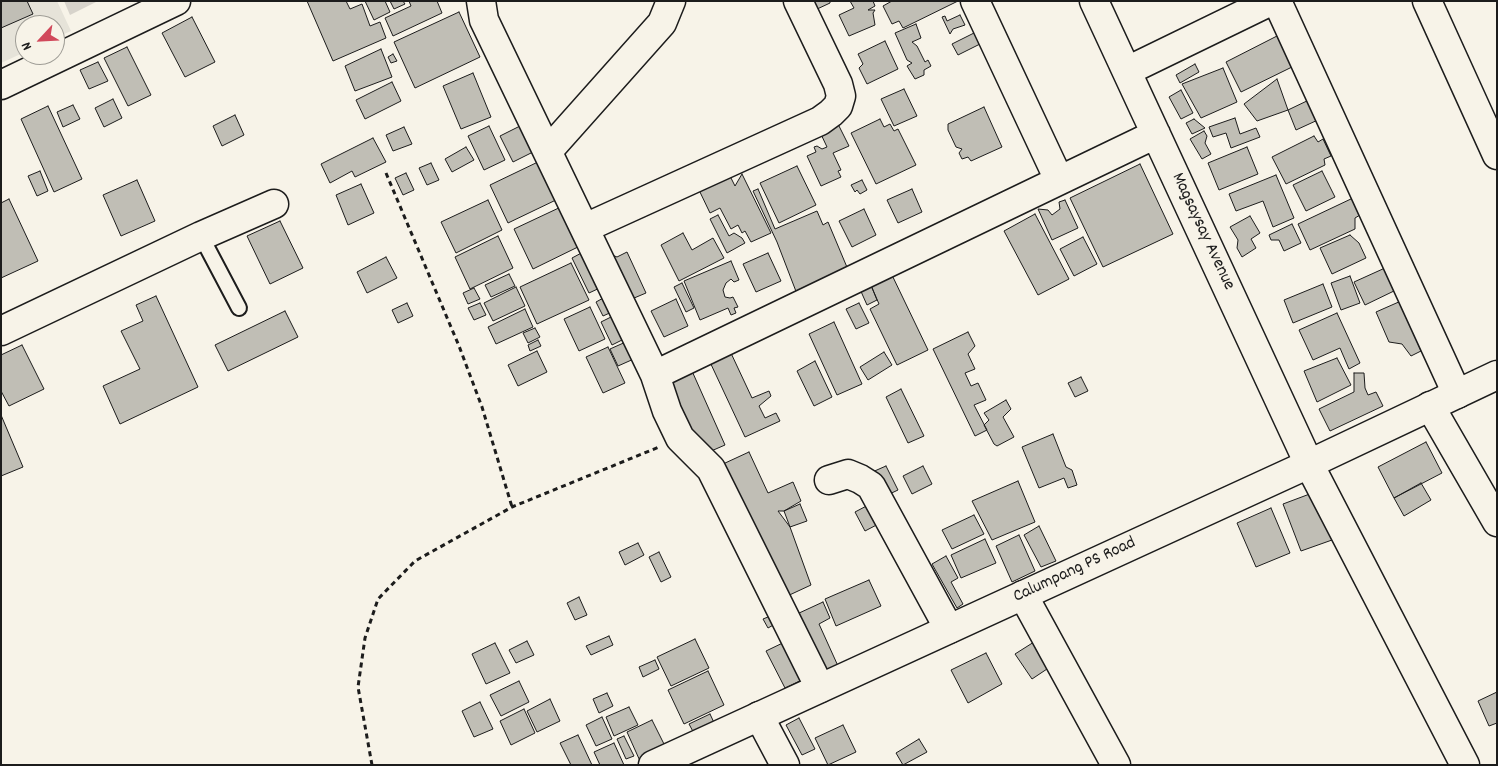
<!DOCTYPE html>
<html>
<head>
<meta charset="utf-8">
<style>
	body { margin:0 }
	#map { position:relative; width:1498px; height:766px; overflow:hidden; background:#f7f3e8; font-family:Dekko,sans-serif }
	canvas { display:block }
	.frame { position:absolute; inset:0; border:2px solid #1c1c1c; pointer-events:none }
	.north { position:absolute; left:15px; top:15px; width:50px; height:50px; box-sizing:border-box; background:#f7f3e8; border:1px solid #9f9d96; border-radius:50%; rotate:245deg; font-size:14px; font-weight:700; line-height:20px; text-align:center; color:#1c1c1c }
	.north::after { content:''; display:block; margin:auto; width:18px; height:22px; background:#d1495b; clip-path:polygon(50% 0,100% 100%,50% 72%,0 100%) }
</style>
</head>
<body>
<div id="map">
<canvas width="1498" height="766"></canvas>
<div class="frame"></div>
<div class="north">N</div>
</div>
<script>
const context = document.querySelector('canvas').getContext('2d');
context.lineJoin = 'round';
function fill(path, color) { context.fillStyle = color; context.fill(path, 'evenodd'); }
const shape = rows => new Path2D(rows.map(r => 'M' + r).join(''));
function strokePath(path, color, width, dash) { context.strokeStyle = color; context.lineWidth = width; context.lineCap = dash ? 'butt' : 'round'; context.setLineDash(dash || []); context.stroke(path); }
function write(font, color, halo, rows, align = 'center') {
  context.font = font + ' Dekko,sans-serif'; context.lineWidth = 4.5; context.setLineDash([]); context.textBaseline = 'middle'; context.strokeStyle = halo; context.fillStyle = color; for (const [text, x, y, turn = 0] of rows) {
    context.save(); context.translate(x, y); context.rotate((+turn || 0) * Math.PI / 180); context.textAlign = isNaN(turn) ? turn : align; if (halo) context.strokeText(text, 0, 0); context.fillText(text, 0, 0); context.restore();
  }
}
fill(shape([
	[1,1,57,1,71,31,55,38,55,25,25,25,25,52,1,63]
]), '#e6e3d9');
fill(shape([
	[64,1,98,1,70,15]
]), '#d7d3cb');
const building = shape([
	[1,1,27,1,33,14,1,28,1,1],
	[307,1,346,1,350,9,362,4,370,26,380,22,386,38,333,61,307,1],
	[365,1,385,1,390,12,374,20,365,1],
	[390,1,403,1,405,4,394,9,390,1],
	[409,1,437,1,442,13,393,36,385,18,411,6,409,1],
	[811,1,830,1,830,3,815,10,811,1],
	[850,1,873,1,875,6,868,10,875,10,873,13,875,25,849,36,839,15,854,8,850,1],
	[892,1,958,1,903,28,899,21,892,24,883,6,892,1],
	[459,12,480,57,415,88,394,42,459,12],
	[960,15,965,25,953,29,950,34,942,17,945,16,947,21,960,15],
	[192,17,215,62,185,77,162,33,192,17],
	[916,24,921,38,912,42,917,46,925,62,928,60,931,66,924,70,924,75,915,79,907,66,912,63,907,60,895,33,916,24],
	[976,32,982,43,958,55,952,44,976,32],
	[1277,36,1292,67,1241,92,1226,62,1277,36],
	[885,41,898,69,867,84,859,68,863,64,858,54,885,41],
	[127,47,151,95,128,106,104,58,127,47],
	[381,49,392,77,355,91,345,66,381,49],
	[393,54,397,61,391,63,388,57,393,54],
	[98,62,108,81,89,89,80,70,98,62],
	[1195,64,1199,72,1180,83,1176,75,1195,64],
	[1223,68,1237,102,1201,118,1182,84,1223,68],
	[473,73,491,117,461,129,443,86,473,73],
	[1277,79,1288,110,1257,121,1244,104,1277,79],
	[392,82,401,101,365,119,356,100,392,82],
	[904,89,917,116,894,126,881,99,904,89],
	[1181,90,1193,113,1181,119,1169,97,1181,90],
	[113,99,122,118,104,127,95,108,113,99],
	[1311,99,1320,119,1296,130,1288,110,1311,99],
	[73,105,80,119,63,127,57,112,73,105],
	[48,106,82,179,54,192,21,119,48,106],
	[984,107,1002,147,971,161,968,157,962,159,959,153,962,149,956,147,948,130,948,124,984,107],
	[235,115,244,135,222,146,213,126,235,115],
	[1235,118,1240,134,1256,128,1260,137,1231,148,1226,133,1213,137,1209,127,1235,118],
	[880,119,884,127,890,124,894,131,898,129,916,165,876,184,851,133,880,119],
	[1194,119,1205,128,1192,134,1186,123,1194,119],
	[837,122,849,146,833,153,841,170,838,171,841,177,821,186,807,156,816,152,814,147,817,146,822,149,827,147,819,130,837,122],
	[522,125,535,151,513,162,500,136,522,125],
	[489,126,505,160,484,170,468,136,489,126],
	[404,127,412,144,393,151,386,135,404,127],
	[1204,131,1207,136,1205,143,1211,154,1202,159,1190,139,1204,131],
	[1314,136,1318,142,1323,139,1331,156,1324,159,1325,165,1286,184,1272,157,1314,136],
	[373,138,386,162,355,177,352,171,330,183,321,164,373,138],
	[466,147,474,160,452,172,445,159,466,147],
	[1247,147,1258,174,1219,190,1208,163,1247,147],
	[540,161,558,199,508,223,490,185,540,161],
	[431,163,439,180,427,185,419,168,431,163],
	[1140,164,1173,234,1103,267,1070,198,1140,164],
	[797,166,816,205,779,223,760,183,797,166],
	[40,171,48,191,37,196,28,176,40,171],
	[1322,171,1335,197,1306,211,1293,185,1322,171],
	[406,173,414,190,403,195,395,178,406,173],
	[742,174,771,233,751,242,745,231,742,233,738,225,731,229,720,208,710,213,699,190,730,176,735,186,742,174],
	[1276,175,1294,218,1273,227,1263,201,1236,211,1229,194,1276,175],
	[137,180,155,221,121,236,103,195,137,180],
	[862,180,867,190,860,194,857,190,855,192,851,185,862,180],
	[361,184,374,213,348,225,336,195,361,184],
	[758,189,775,229,817,211,823,225,828,222,849,272,797,294,777,242,753,191,758,189],
	[912,189,922,212,898,223,887,200,912,189],
	[1353,198,1360,215,1355,218,1355,229,1310,250,1298,224,1353,198],
	[9,199,38,261,1,278,1,203,9,199],
	[488,200,502,230,456,253,441,222,488,200],
	[1065,200,1078,228,1052,240,1038,209,1048,210,1052,215,1060,209,1059,202,1065,200],
	[563,206,582,245,533,269,514,229,563,206],
	[864,209,876,235,852,247,839,221,864,209],
	[1035,214,1069,279,1038,295,1004,231,1035,214],
	[718,215,729,236,734,233,742,238,745,243,727,253,710,219,718,215],
	[1250,216,1260,233,1251,239,1256,248,1242,257,1237,248,1238,240,1230,227,1250,216],
	[280,221,303,268,270,284,247,236,280,221],
	[1292,224,1301,243,1284,251,1279,240,1271,240,1269,235,1292,224],
	[683,233,692,250,713,238,724,258,679,281,661,245,683,233],
	[1350,235,1359,243,1366,258,1332,274,1320,248,1350,235],
	[498,236,513,268,470,289,455,257,498,236],
	[1083,237,1097,264,1074,276,1060,249,1083,237],
	[587,250,604,286,589,293,572,258,587,250],
	[605,252,617,257,627,252,646,293,627,301,605,252],
	[768,253,781,281,756,292,743,264,768,253],
	[386,257,397,278,367,293,357,272,386,257],
	[731,261,739,280,734,282,731,279,726,283,723,290,725,297,730,298,733,297,738,307,734,308,736,313,731,315,728,308,700,320,684,281,731,261],
	[571,263,589,300,537,324,520,287,571,263],
	[1385,268,1396,290,1365,305,1354,282,1385,268],
	[891,273,928,350,897,365,870,309,879,304,870,283,891,273],
	[509,274,515,286,491,297,485,285,509,274],
	[1350,276,1360,303,1341,310,1331,283,1350,276],
	[682,283,694,308,686,312,674,287,682,283],
	[870,283,877,300,867,305,859,287,870,283],
	[1323,284,1332,307,1293,323,1284,300,1323,284],
	[516,287,525,306,493,321,484,303,516,287],
	[474,288,480,299,468,304,463,293,474,288],
	[156,296,198,387,120,424,103,386,140,369,121,331,143,321,136,305,156,296],
	[607,296,614,311,603,316,596,302,607,296],
	[676,299,688,326,664,337,651,311,676,299],
	[1401,301,1421,351,1411,356,1402,344,1389,342,1376,312,1401,301],
	[407,303,413,316,398,323,392,310,407,303],
	[480,303,486,315,474,320,468,308,480,303],
	[859,303,869,323,856,329,846,309,859,303],
	[590,307,605,339,579,351,564,319,590,307],
	[525,309,533,327,496,344,488,327,525,309],
	[285,311,298,337,228,371,215,345,285,311],
	[1337,313,1360,363,1349,369,1340,348,1313,360,1299,330,1337,313],
	[615,315,626,338,612,345,601,322,615,315],
	[834,322,862,384,837,395,809,334,834,322],
	[535,328,540,337,528,343,523,333,535,328],
	[968,332,975,346,968,354,975,369,965,373,971,386,978,383,986,400,974,405,987,430,975,436,933,349,968,332],
	[538,340,541,346,530,351,528,345,538,340],
	[628,341,636,358,618,366,610,349,628,341],
	[22,345,44,389,9,406,1,391,1,355,22,345],
	[608,347,625,383,603,393,586,357,608,347],
	[537,351,547,372,518,386,508,365,537,351],
	[730,351,752,398,769,391,771,396,759,406,765,418,776,413,780,421,745,437,709,360,730,351],
	[884,352,892,365,868,380,860,367,884,352],
	[1337,358,1351,385,1317,402,1304,371,1337,358],
	[815,361,832,397,814,406,797,371,815,361],
	[692,371,725,445,702,455,670,381,692,371],
	[1354,373,1364,373,1365,388,1368,395,1376,392,1383,406,1330,431,1319,409,1354,392,1354,373],
	[1081,377,1088,391,1075,397,1068,383,1081,377],
	[901,389,924,436,908,443,886,397,901,389],
	[1006,400,1011,409,1003,417,1014,437,997,446,994,444,984,425,989,420,984,413,1006,400],
	[1,415,23,467,1,476,1,415],
	[1053,434,1066,467,1072,470,1077,485,1068,488,1064,478,1039,488,1022,447,1053,434],
	[1426,442,1442,473,1394,498,1378,467,1426,442],
	[749,452,768,493,793,482,801,501,784,511,778,511,790,527,811,585,783,598,723,464,749,452],
	[886,466,898,490,881,498,870,473,886,466],
	[923,466,932,484,912,494,903,476,923,466],
	[1018,481,1035,522,992,540,972,501,1018,481],
	[1421,483,1431,500,1404,516,1394,498,1421,483],
	[1315,492,1332,540,1301,551,1283,504,1315,492],
	[876,501,886,520,865,531,855,512,876,501],
	[800,504,807,521,790,527,784,511,800,504],
	[1271,508,1290,553,1256,567,1237,523,1271,508],
	[974,515,984,534,952,549,942,530,974,515],
	[1039,526,1056,561,1041,567,1024,535,1039,526],
	[1019,535,1035,571,1012,582,996,546,1019,535],
	[985,539,996,563,961,578,951,555,985,539],
	[638,543,644,555,625,565,619,552,638,543],
	[659,552,671,577,661,582,649,557,659,552],
	[946,556,958,578,951,582,963,604,957,608,932,564,946,556],
	[869,580,881,606,836,626,825,599,869,580],
	[579,597,587,615,575,620,567,603,579,597],
	[823,602,830,618,819,624,838,666,824,673,797,614,823,602],
	[773,615,777,623,768,628,763,619,773,615],
	[609,636,613,645,591,655,586,646,609,636],
	[695,639,709,668,671,686,657,657,695,639],
	[791,639,810,676,785,688,766,651,791,639],
	[527,641,534,655,516,663,509,650,527,641],
	[1034,642,1050,667,1032,679,1015,654,1034,642],
	[495,643,510,673,486,684,472,654,495,643],
	[986,653,1002,684,968,703,951,670,986,653],
	[655,660,659,669,643,677,639,667,655,660],
	[708,671,724,705,684,724,668,690,708,671],
	[519,681,529,702,501,716,490,695,519,681],
	[1497,692,1497,723,1489,726,1478,701,1497,692],
	[607,693,613,706,599,713,593,699,607,693],
	[550,699,560,721,537,732,527,711,550,699],
	[480,702,493,729,474,737,462,711,480,702],
	[629,707,638,725,614,736,606,717,629,707],
	[524,709,535,733,511,745,500,721,524,709],
	[710,714,717,729,697,739,689,724,710,714],
	[602,717,612,739,596,746,586,725,602,717],
	[799,718,815,749,802,755,786,725,799,718],
	[652,720,666,748,640,761,627,732,652,720],
	[843,725,856,752,828,765,815,738,843,725],
	[578,735,592,765,571,765,560,743,578,735],
	[624,736,634,756,626,759,617,739,624,736],
	[919,739,927,752,903,765,896,753,919,739],
	[614,743,624,765,600,765,594,752,614,743]
]);
fill(building, '#c0beb5');
strokePath(building, '#1c1c1c', 1);
const lane = shape([
	[201,236,239,308]
]);
const street = shape([
	[481,1,484,20,655,375,667,411,680,438,711,469,820,688],
	[975,1,1059,180],
	[1094,1,1309,464,1465,765],
	[1277,1,1457,394],
	[1427,1,1497,155],
	[1127,71,1271,1],
	[1,85,176,1],
	[548,151,662,23,671,1],
	[585,228,820,121,831,113,838,106,841,96,838,84,798,1],
	[1,331,201,236,274,204],
	[655,375,1156,134],
	[1430,406,1497,522],
	[829,480,848,474,860,479,871,486,949,629],
	[1023,595,1116,765],
	[759,716,785,765]
]);
const secondary = shape([
	[653,765,1309,464,1497,375]
]);
strokePath(lane, '#1c1c1c', 18);
strokePath(street, '#1c1c1c', 31);
strokePath(secondary, '#1c1c1c', 31);
strokePath(shape([
	[386,173,459,346,482,407,512,507],
	[372,765,358,687,365,638,378,599,415,561,512,507,659,447]
]), '#1c1c1c', 3, [5, 4]);
strokePath(lane, '#f7f3e8', 14);
strokePath(street, '#f7f3e8', 28);
strokePath(secondary, '#f7f3e8', 28);
write('18px', '#1c1c1c', '#f7f3e8', [
	["Magsaysay Avenue",1202,232,65],
	["Calumpang PS Road",1075,571,-25]
]);
</script>
</body>
</html>
